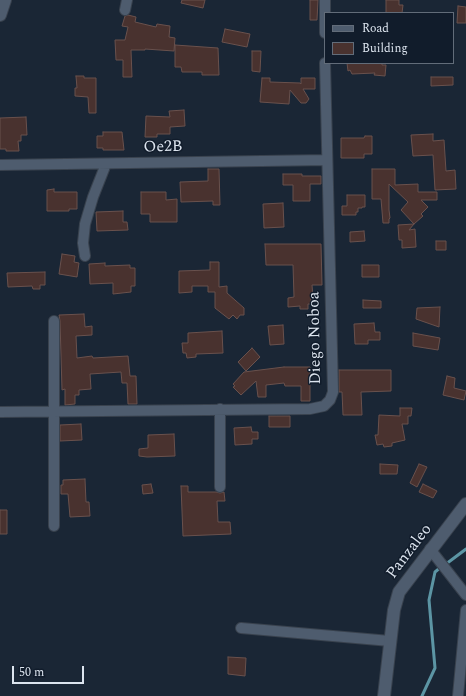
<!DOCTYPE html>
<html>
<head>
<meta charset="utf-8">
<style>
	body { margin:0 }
	#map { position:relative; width:466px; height:696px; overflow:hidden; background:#1a2635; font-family:Spectral,serif }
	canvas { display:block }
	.legend { position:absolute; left:324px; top:12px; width:130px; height:52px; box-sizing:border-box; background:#111c2b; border:1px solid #626c79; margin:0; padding:5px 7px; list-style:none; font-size:12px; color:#dce4ee }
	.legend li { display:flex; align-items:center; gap:8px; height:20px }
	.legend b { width:20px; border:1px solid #626c79 }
	.scale { position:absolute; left:12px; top:666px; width:72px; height:18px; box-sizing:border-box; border:2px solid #dce4ee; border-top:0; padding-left:5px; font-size:12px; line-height:14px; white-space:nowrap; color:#dce4ee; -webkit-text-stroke:3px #111c2b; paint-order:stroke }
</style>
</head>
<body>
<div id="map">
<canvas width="466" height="696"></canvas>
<ul class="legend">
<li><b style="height:5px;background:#4e5c6e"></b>Road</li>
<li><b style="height:11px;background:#49322f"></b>Building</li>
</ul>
<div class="scale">50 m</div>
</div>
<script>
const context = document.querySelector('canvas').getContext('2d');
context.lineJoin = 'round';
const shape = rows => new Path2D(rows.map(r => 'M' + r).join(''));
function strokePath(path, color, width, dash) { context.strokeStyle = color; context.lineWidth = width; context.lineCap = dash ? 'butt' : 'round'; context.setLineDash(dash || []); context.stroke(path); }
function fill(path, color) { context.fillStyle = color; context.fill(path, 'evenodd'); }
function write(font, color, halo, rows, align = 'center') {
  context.font = font + ' Spectral,serif'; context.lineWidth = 3; context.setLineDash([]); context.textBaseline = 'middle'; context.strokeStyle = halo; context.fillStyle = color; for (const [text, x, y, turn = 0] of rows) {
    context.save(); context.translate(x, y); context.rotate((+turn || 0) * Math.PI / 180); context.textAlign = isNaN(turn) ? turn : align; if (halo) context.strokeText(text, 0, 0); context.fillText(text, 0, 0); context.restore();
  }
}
strokePath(shape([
	[446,564,466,549],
	[422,696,435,668,429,600,435,572,441,567]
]), '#5c95a4', 3);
const building = shape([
	[182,0,205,0,203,8,181,3,182,0],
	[310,0,318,0,317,20,310,20,310,0],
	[386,0,399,0,399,5,403,5,402,13,386,13,386,0],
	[458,6,466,7,466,23,457,23,458,6],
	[128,15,136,17,135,22,156,27,157,24,170,26,169,37,175,38,174,51,145,49,145,50,131,50,132,77,123,77,123,60,116,60,115,40,125,40,128,27,122,26,125,16,128,15],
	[225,29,250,34,247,47,222,42,225,29],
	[175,45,218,48,219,75,202,75,202,72,182,72,181,67,175,67,175,45],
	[252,51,261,51,260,72,252,71,252,51],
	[347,63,382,63,382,65,386,65,385,76,374,75,375,73,352,74,350,70,348,71,347,63],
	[76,76,84,76,84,78,96,78,96,113,89,113,88,97,75,96,75,88,77,88,76,76],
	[431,77,453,77,453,85,431,86,431,77],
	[262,78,270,78,270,82,300,83,301,84,301,78,315,78,315,89,303,89,309,99,306,103,301,103,290,90,289,104,260,102,262,78],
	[184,110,185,126,170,127,170,134,157,134,157,137,145,137,146,116,170,117,169,111,184,110],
	[26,117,27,135,21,135,21,141,18,141,19,151,6,151,6,149,0,149,0,118,26,117],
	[103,132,122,132,124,150,103,150,103,148,97,148,97,136,103,136,103,132],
	[433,134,433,141,444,140,446,171,455,170,456,189,435,190,433,155,413,156,411,135,433,134],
	[365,136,372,136,372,154,364,154,364,158,341,158,341,138,364,138,365,136],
	[208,169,219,169,220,205,213,205,213,201,181,202,180,182,208,181,208,169],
	[372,169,395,169,395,185,418,184,418,192,437,192,437,200,421,200,428,207,421,214,423,216,414,224,401,210,408,202,389,184,389,210,390,218,389,219,389,223,383,223,381,199,372,199,372,169],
	[283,174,302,174,302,176,321,176,321,184,310,184,310,201,293,201,293,185,283,185,283,174],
	[54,189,54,192,77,192,77,209,69,209,69,211,47,211,47,190,54,189],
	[141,192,166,192,166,200,177,199,177,222,150,222,150,214,141,214,141,192],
	[347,195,365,195,365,207,362,207,362,208,358,208,358,212,356,212,356,215,342,215,342,206,347,206,347,195],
	[283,203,284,227,264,228,263,204,283,203],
	[123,211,123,222,127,222,128,230,97,231,96,212,123,211],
	[414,224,409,230,415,229,416,247,402,248,402,240,399,240,398,225,414,224],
	[364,231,365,241,350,242,350,232,364,231],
	[436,241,446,241,446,250,436,250,436,241],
	[265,244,321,244,322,285,312,285,313,298,311,298,311,304,308,304,308,309,300,309,300,306,288,307,288,298,294,297,293,265,266,265,265,244],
	[62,254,75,256,74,262,79,263,77,277,59,274,62,254],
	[210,262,219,262,219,287,227,286,227,293,244,308,244,315,240,315,237,319,233,315,229,319,215,308,215,292,208,292,208,286,192,286,192,292,179,293,179,271,210,270,210,262],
	[105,263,105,266,130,265,130,268,135,268,135,286,131,286,131,292,113,294,113,283,90,284,89,264,105,263],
	[362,265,379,265,379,277,362,277,362,265],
	[45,272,45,285,40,285,40,289,33,289,32,286,8,287,7,273,45,272],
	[363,300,381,301,381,308,363,308,363,300],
	[440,307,439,327,416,319,417,308,440,307],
	[84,314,85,327,92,326,92,335,76,336,77,358,92,356,93,358,128,356,130,376,136,376,137,404,128,404,127,383,122,383,121,372,90,374,91,389,79,390,79,395,75,395,75,404,65,405,65,389,62,390,60,321,59,315,84,314],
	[374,323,375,332,380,332,380,340,368,340,368,344,355,344,354,324,374,323],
	[283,325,284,344,270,345,268,326,283,325],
	[222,331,223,353,196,354,196,357,187,358,186,353,183,353,182,343,188,343,188,333,222,331],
	[413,333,440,338,438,350,413,346,413,333],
	[252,348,260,357,246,371,238,362,252,348],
	[284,367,310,367,310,401,301,401,301,386,285,386,284,383,266,385,266,397,258,397,256,381,241,395,233,387,235,386,233,384,244,372,284,367],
	[339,370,391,370,391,391,361,392,362,415,343,415,342,392,339,392,339,370],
	[447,376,455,378,454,388,466,391,464,400,443,395,447,376],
	[400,408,412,408,411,416,408,416,408,424,402,424,405,440,392,443,392,446,384,447,383,444,377,445,375,435,378,435,379,415,400,416,400,408],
	[269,416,290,416,290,427,269,427,269,416],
	[81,424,82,440,60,441,60,425,81,424],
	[251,427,252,432,258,432,258,439,252,439,252,444,235,445,234,428,251,427],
	[174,434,175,456,147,457,139,456,139,449,148,448,148,435,174,434],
	[380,464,398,465,397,474,380,474,380,464],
	[419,464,427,467,417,487,410,483,419,464],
	[85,479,86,502,89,502,90,516,70,517,68,494,61,494,61,485,63,485,63,480,85,479],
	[151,484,153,493,143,494,142,485,151,484],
	[423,484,437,491,433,498,419,492,423,484],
	[181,486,188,486,188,492,216,492,220,493,224,492,225,501,217,501,218,522,230,522,231,534,183,536,181,486],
	[0,510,7,510,7,534,0,534,0,510],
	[228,657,246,658,245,676,228,674,228,657]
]);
fill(building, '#49322f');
strokePath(building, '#69514d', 1);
const street = shape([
	[325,0,325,33],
	[125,10,127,0],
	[0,165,327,160],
	[85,256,83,243,85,224,93,197,106,164],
	[54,321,54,526],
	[0,412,310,409,324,406,330,400,333,392,325,63],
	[220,487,220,409],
	[430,549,466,595],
	[241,628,390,641],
	[458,696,466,610]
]);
const secondary = shape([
	[0,15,5,0],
	[384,696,394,610,399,592,466,504]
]);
strokePath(street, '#39424e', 12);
strokePath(secondary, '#39424e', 14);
strokePath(street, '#4e5c6e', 10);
strokePath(secondary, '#4e5c6e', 12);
write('16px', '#dce4ee', '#111c2b', [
	["Oe2B",163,148,-1],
	["Diego Noboa",316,338,-91],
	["Panzaleo",410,552,-53]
]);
</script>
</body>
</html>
